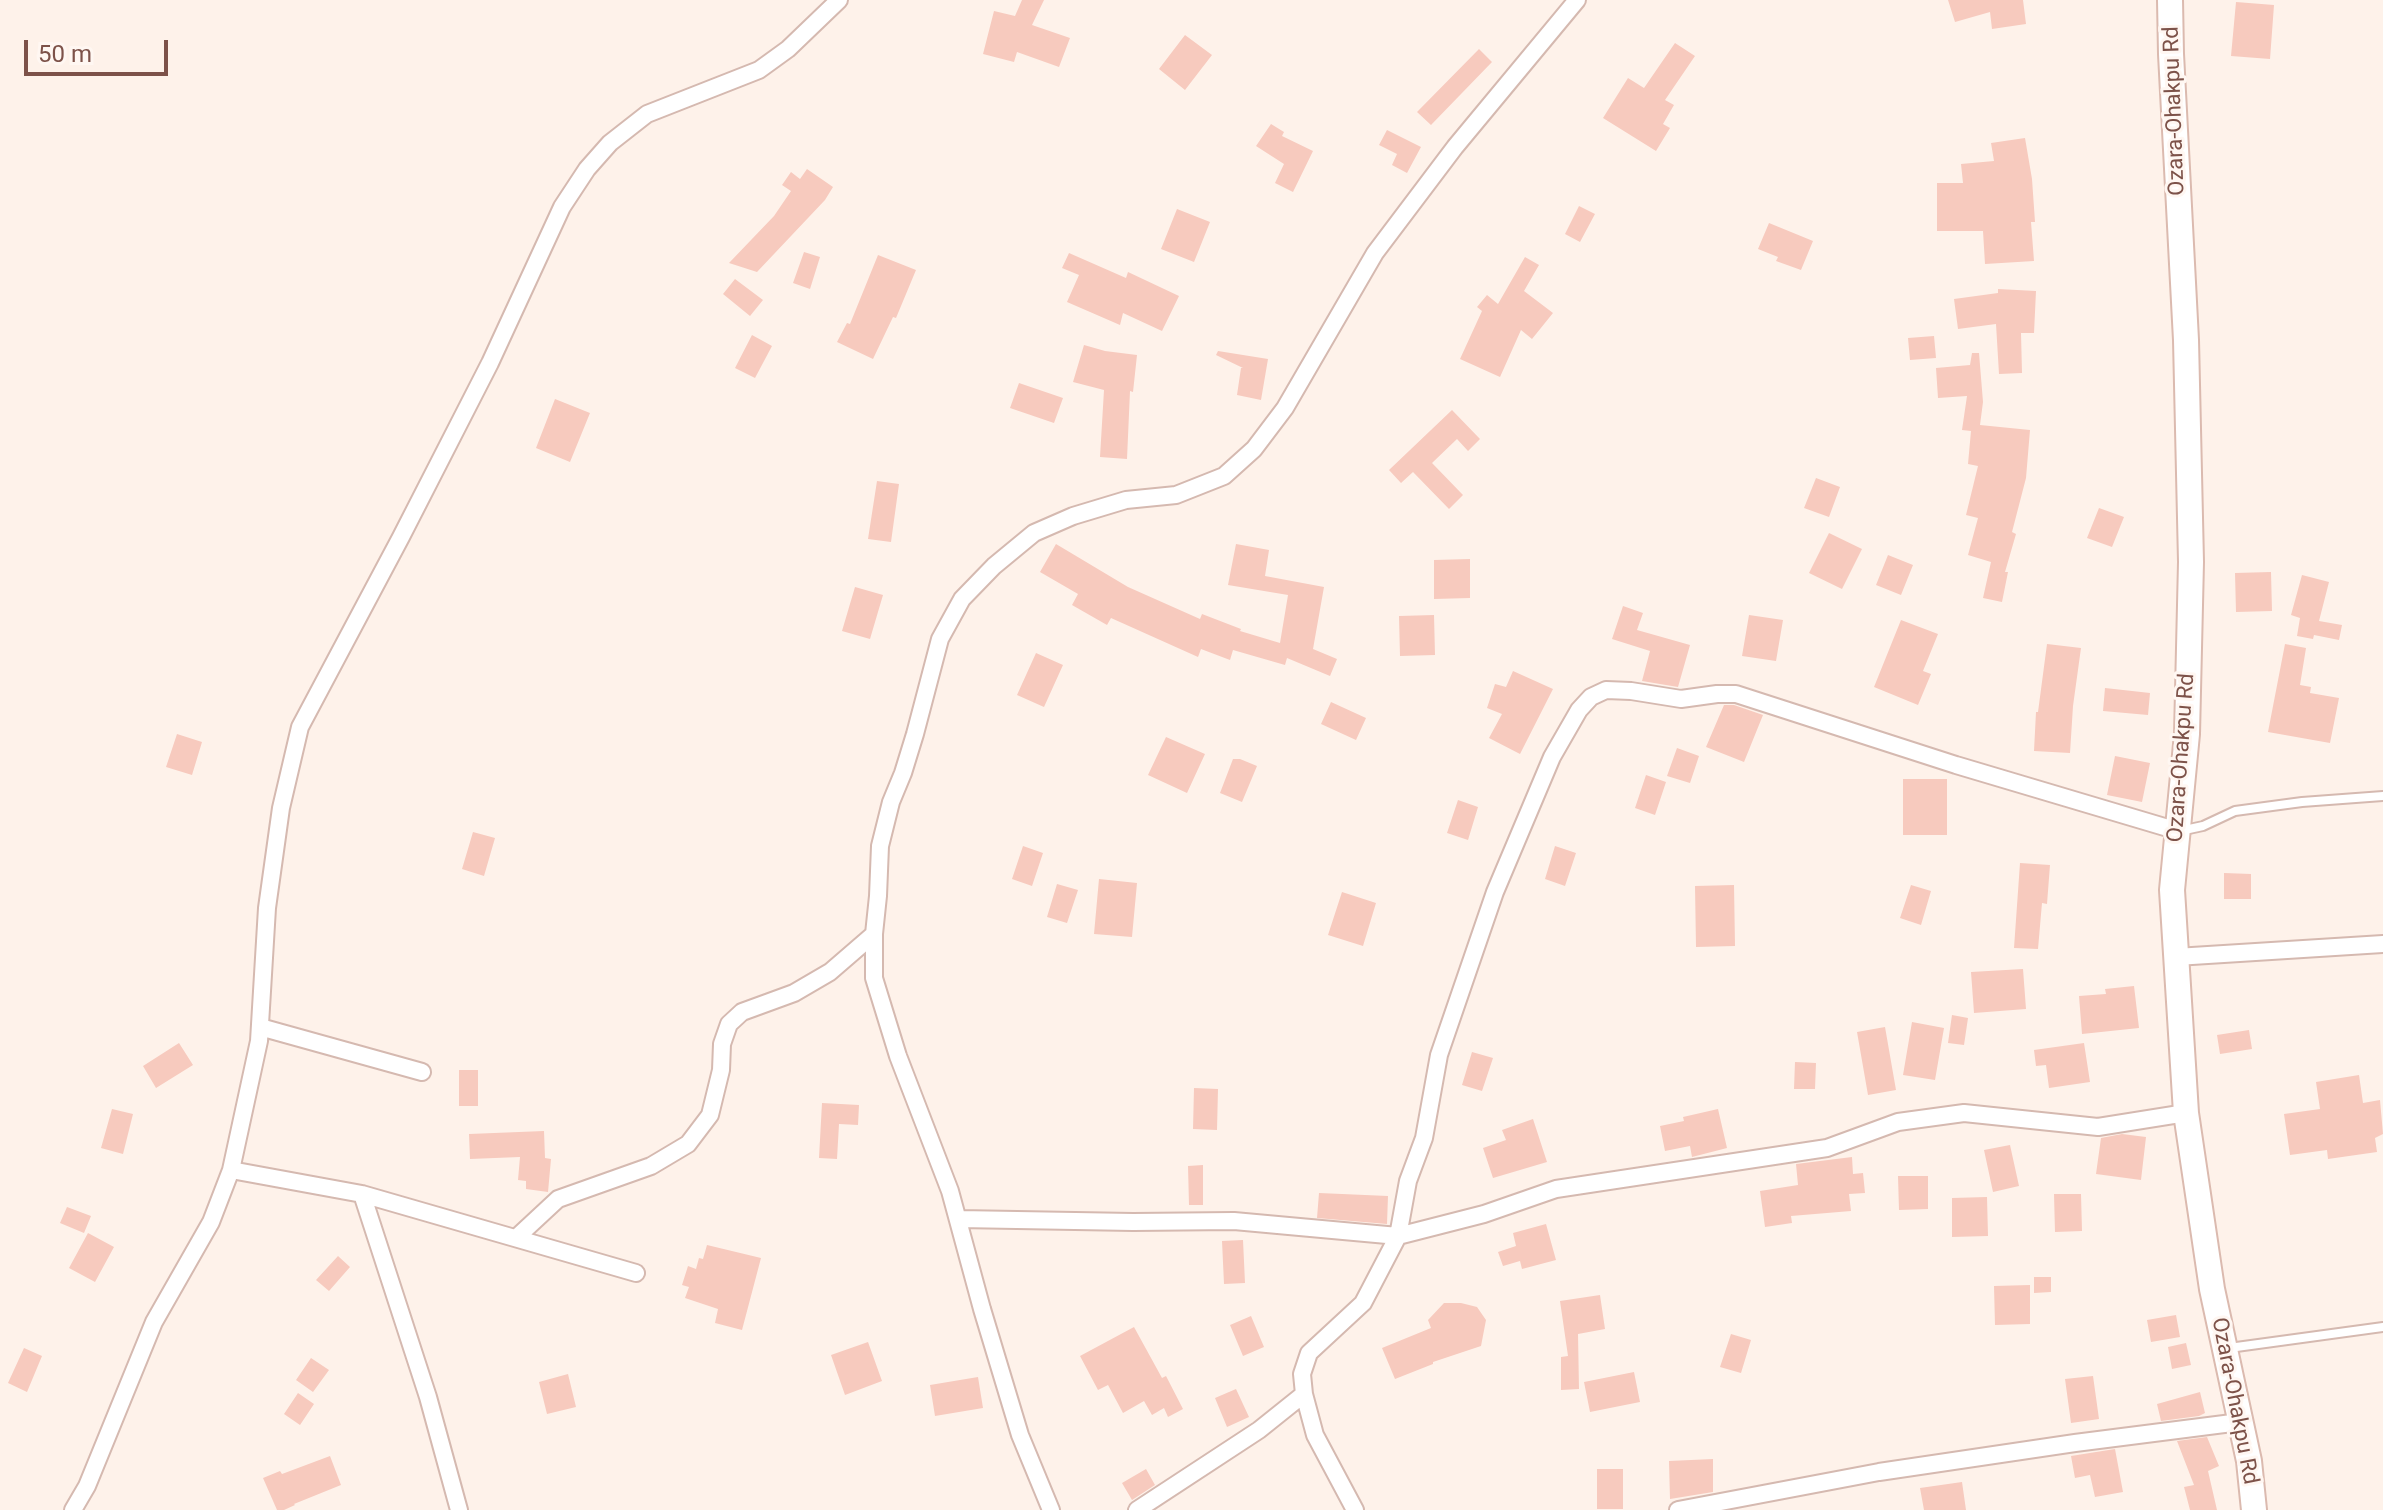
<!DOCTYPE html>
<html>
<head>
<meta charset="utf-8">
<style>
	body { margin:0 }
	#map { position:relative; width:2383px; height:1510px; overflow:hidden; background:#fef2ea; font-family:Roboto,sans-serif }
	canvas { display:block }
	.scale { position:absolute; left:24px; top:40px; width:144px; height:36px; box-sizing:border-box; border:4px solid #7d5249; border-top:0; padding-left:10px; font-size:24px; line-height:28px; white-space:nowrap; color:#7d5249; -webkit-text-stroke:6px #fff7f2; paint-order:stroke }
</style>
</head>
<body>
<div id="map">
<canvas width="2383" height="1510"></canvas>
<div class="scale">50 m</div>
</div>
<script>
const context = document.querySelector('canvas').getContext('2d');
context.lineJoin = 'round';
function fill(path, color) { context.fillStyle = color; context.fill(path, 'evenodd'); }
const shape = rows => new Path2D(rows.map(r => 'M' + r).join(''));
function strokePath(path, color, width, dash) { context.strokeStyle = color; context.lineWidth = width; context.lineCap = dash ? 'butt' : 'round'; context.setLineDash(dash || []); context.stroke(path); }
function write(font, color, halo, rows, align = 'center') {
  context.font = font + ' Roboto,sans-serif'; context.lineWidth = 6; context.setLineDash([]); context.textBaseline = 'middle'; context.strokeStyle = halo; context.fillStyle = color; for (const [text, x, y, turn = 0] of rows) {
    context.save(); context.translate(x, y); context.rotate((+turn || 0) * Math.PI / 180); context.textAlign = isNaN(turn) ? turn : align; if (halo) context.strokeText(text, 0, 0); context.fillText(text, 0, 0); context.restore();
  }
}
fill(shape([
	[1022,0,1044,0,1032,25,1070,38,1059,67,1017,52,1014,62,983,54,994,11,1015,16],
	[1948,0,2023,0,2026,24,1992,29,1990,12,1955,22],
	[2236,2,2274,5,2270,59,2231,56],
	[1185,35,1212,55,1185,90,1159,69],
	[1675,43,1695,56,1665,100,1674,105,1663,124,1670,128,1656,151,1603,118,1628,78,1644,88],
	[1479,49,1492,62,1431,125,1417,112],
	[1271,124,1284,132,1282,136,1313,151,1293,192,1275,183,1284,164,1256,146],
	[1387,130,1421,147,1407,173,1392,165,1397,154,1379,145],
	[2025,138,2032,179,2035,222,2031,222,2034,261,1985,264,1983,231,1937,231,1937,183,1963,183,1961,164,1994,161,1991,143],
	[807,169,833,187,825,200,757,272,729,263,774,216,791,191,782,185,791,172,800,179],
	[1579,206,1595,214,1580,242,1565,234],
	[1177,209,1210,222,1194,262,1161,249],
	[1769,223,1813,241,1801,270,1776,261,1778,257,1758,249],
	[804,252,820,257,810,289,793,283],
	[1069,253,1126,278,1128,272,1179,296,1162,331,1123,313,1120,325,1067,302,1079,275,1062,268],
	[878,255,916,270,896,318,893,317,873,359,837,342,847,323,850,324],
	[1525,257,1539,265,1524,291,1553,313,1532,339,1521,330,1500,377,1460,359,1482,311,1477,307,1487,295,1498,304],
	[735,279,763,300,750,316,723,294],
	[1998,289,2036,291,2034,333,2021,333,2022,373,1999,374,1996,324,1958,329,1954,299,1998,293],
	[752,335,772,346,755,378,735,368],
	[1934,336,1936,358,1910,360,1908,338],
	[1084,345,1105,351,1137,355,1133,392,1130,391,1127,459,1100,457,1104,390,1073,382],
	[1218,351,1268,359,1261,400,1237,395,1241,368,1243,368,1216,355],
	[1972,353,1979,353,1983,402,1980,425,2030,430,2026,478,2012,532,2016,534,2005,572,2008,572,2002,602,1983,598,1991,562,1968,555,1978,518,1966,515,1978,466,1968,464,1971,431,1962,430,1967,396,1938,398,1936,368,1970,365],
	[1019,383,1063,398,1054,423,1010,408],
	[555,399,590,413,570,462,536,448],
	[1452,410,1480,439,1468,451,1457,439,1432,463,1463,495,1449,509,1413,472,1401,483,1389,470],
	[1816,478,1840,487,1829,517,1804,508],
	[877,481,899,484,891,542,868,539],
	[2099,508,2124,517,2112,547,2087,538],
	[1829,533,1862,549,1842,589,1809,573],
	[1056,544,1128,587,1200,619,1202,614,1241,629,1240,631,1280,643,1288,595,1228,585,1236,544,1269,550,1265,576,1324,587,1313,649,1337,659,1330,676,1287,658,1285,665,1233,650,1230,660,1201,649,1198,657,1111,618,1107,625,1072,605,1078,594,1040,572],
	[1888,555,1913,565,1901,595,1876,585],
	[1470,559,1470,598,1434,599,1434,560],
	[2271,572,2272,611,2236,612,2235,573],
	[2302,575,2329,582,2319,621,2342,625,2339,640,2314,635,2313,639,2297,636,2300,618,2291,615],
	[855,587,883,595,870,639,842,631],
	[1623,606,1643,613,1637,630,1690,645,1678,687,1642,681,1650,651,1612,639],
	[1434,615,1435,655,1400,656,1399,616],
	[1749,615,1783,620,1776,661,1742,656],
	[1901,620,1938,634,1923,671,1931,674,1918,705,1874,687],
	[2047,644,2081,648,2073,706,2070,753,2034,751,2036,712,2038,712],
	[2285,644,2306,648,2300,685,2311,687,2310,693,2339,698,2330,743,2268,732],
	[1036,653,1063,665,1044,707,1017,695],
	[1513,671,1553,689,1520,754,1489,738,1502,714,1487,708,1495,684,1506,687],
	[2105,688,2150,693,2148,715,2103,711],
	[1331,702,1366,718,1356,740,1321,724],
	[1724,705,1734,705,1763,715,1744,762,1706,747],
	[177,734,202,742,192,775,166,767],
	[1166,737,1205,754,1187,793,1148,775],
	[1677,748,1699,756,1690,783,1667,776],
	[2115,756,2150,763,2142,802,2107,795],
	[1233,759,1240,759,1257,766,1242,802,1220,793],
	[1646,775,1666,782,1655,815,1635,808],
	[1903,779,1947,779,1947,835,1903,835],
	[1458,800,1478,807,1468,840,1447,833],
	[473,832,495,838,484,876,462,869],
	[1023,846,1043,853,1032,886,1012,879],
	[1555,846,1576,853,1565,886,1545,879],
	[2020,863,2050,865,2047,904,2042,903,2038,949,2014,948],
	[2224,873,2251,874,2251,899,2224,899],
	[1099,879,1137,883,1132,937,1094,934],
	[1057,884,1078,890,1067,923,1047,917],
	[1734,885,1735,946,1696,947,1695,886],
	[1911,885,1931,891,1921,925,1900,918],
	[1342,892,1376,903,1363,946,1328,935],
	[2023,969,2026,1009,1974,1013,1971,972],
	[2134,986,2139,1028,2082,1034,2079,996,2106,994,2105,989],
	[1952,1015,1968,1018,1964,1045,1948,1043],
	[1912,1022,1944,1028,1935,1080,1903,1075],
	[1885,1027,1896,1090,1868,1095,1857,1032],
	[2249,1030,2252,1049,2220,1054,2217,1035],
	[179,1043,193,1065,156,1088,143,1066],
	[2084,1043,2090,1082,2049,1088,2046,1065,2036,1066,2034,1050],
	[1472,1052,1493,1058,1482,1091,1462,1085],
	[1795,1062,1816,1063,1815,1089,1794,1089],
	[459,1070,478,1070,478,1106,459,1106],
	[2359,1075,2363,1103,2380,1100,2383,1134,2375,1138,2377,1152,2328,1159,2327,1150,2290,1155,2284,1114,2320,1109,2316,1082],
	[1194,1088,1218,1089,1217,1130,1193,1129],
	[822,1103,859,1105,858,1125,839,1124,837,1159,819,1158],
	[112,1109,133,1114,123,1154,101,1148],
	[1718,1109,1727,1148,1692,1157,1690,1146,1665,1151,1660,1126,1684,1121,1683,1117],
	[1533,1119,1547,1162,1493,1178,1483,1148,1506,1140,1502,1130],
	[544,1131,545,1158,551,1159,548,1192,526,1189,526,1181,518,1180,520,1157,470,1159,469,1134],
	[2122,1134,2146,1137,2141,1180,2096,1174,2101,1138],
	[2010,1145,2019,1186,1993,1192,1984,1150],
	[1852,1157,1853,1174,1863,1173,1865,1193,1849,1194,1851,1211,1791,1216,1792,1223,1765,1227,1760,1191,1798,1185,1796,1164],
	[1203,1165,1203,1205,1189,1205,1188,1166],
	[1898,1176,1928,1176,1928,1209,1899,1210],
	[1319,1193,1388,1196,1387,1224,1317,1218],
	[2054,1194,2081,1194,2082,1231,2055,1232],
	[1987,1197,1988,1236,1952,1237,1952,1198],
	[67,1207,91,1216,84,1233,60,1223],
	[1546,1224,1556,1260,1522,1269,1520,1261,1503,1266,1498,1252,1516,1246,1513,1233],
	[88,1233,114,1247,95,1282,69,1268],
	[1243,1240,1245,1283,1224,1284,1222,1241],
	[707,1245,761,1258,742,1330,715,1323,718,1309,685,1298,689,1287,682,1285,688,1266,696,1269,699,1258,703,1259],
	[338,1256,350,1267,329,1291,316,1280],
	[2034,1277,2051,1277,2051,1292,2034,1293],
	[2030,1285,2030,1324,1995,1325,1994,1286],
	[1600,1295,1605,1329,1578,1334,1579,1389,1561,1390,1561,1357,1568,1356,1560,1301],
	[1444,1303,1461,1303,1477,1307,1486,1320,1481,1346,1433,1362,1433,1364,1395,1379,1382,1348,1431,1328,1428,1320],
	[2176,1315,2180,1337,2151,1342,2147,1320],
	[1251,1316,1264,1347,1243,1356,1230,1325],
	[1134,1327,1162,1378,1166,1376,1183,1409,1168,1417,1164,1408,1152,1415,1144,1401,1123,1413,1108,1385,1098,1390,1080,1356],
	[1731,1334,1751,1340,1741,1373,1720,1367],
	[868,1342,882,1381,845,1395,831,1355],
	[2186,1343,2191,1365,2172,1369,2168,1347],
	[24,1348,42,1356,27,1392,8,1383],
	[311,1358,329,1370,313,1392,296,1380],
	[1634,1372,1640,1402,1590,1412,1584,1382],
	[568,1374,576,1407,547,1414,539,1382],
	[2093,1376,2099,1419,2071,1423,2065,1379],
	[978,1377,983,1408,935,1416,930,1385],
	[1236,1389,1249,1417,1227,1427,1215,1398],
	[2200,1392,2205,1413,2199,1416,2161,1421,2157,1404],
	[298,1393,314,1404,300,1425,284,1414],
	[2207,1437,2219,1466,2208,1471,2217,1510,2190,1510,2184,1487,2194,1485,2177,1441],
	[2115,1449,2123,1492,2095,1497,2090,1475,2075,1478,2071,1456],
	[330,1456,341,1485,294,1504,295,1505,284,1510,277,1510,263,1478,280,1471,282,1474],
	[1713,1459,1713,1492,1670,1499,1669,1461],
	[1146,1469,1155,1485,1132,1500,1122,1483],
	[1597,1469,1623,1469,1623,1509,1597,1509],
	[1962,1482,1966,1510,1924,1510,1920,1488]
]), '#f7cabe');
const lane = shape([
	[2180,831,2203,826,2235,811,2302,802,2383,796],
	[2229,1348,2383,1327]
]);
const street = shape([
	[2176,957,2383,944],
	[260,1027,422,1072],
	[231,1170,362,1194,636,1273],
	[362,1194,428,1397,459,1510],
	[959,1219,1133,1222,1234,1221,1398,1236,1484,1214,1556,1189,1827,1148,1898,1122,1964,1113,2098,1127,2186,1113],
	[516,1238,558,1199,651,1166,688,1144,710,1115,721,1070,722,1044,729,1024,742,1012,794,993,830,972,874,934],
	[73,1510,87,1486,154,1322,211,1222,231,1170,259,1041,267,908,281,808,300,727,401,537,490,363,562,207,587,169,610,143,647,114,759,70,788,49,839,0],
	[1051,1510,1020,1435,982,1309,950,1191,898,1056,874,978,874,934,878,896,880,846,891,802,903,773,915,734,940,639,962,599,994,566,1034,533,1073,516,1126,500,1176,495,1224,476,1254,449,1285,408,1375,253,1455,147,1577,0],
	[1137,1510,1259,1430,1304,1394],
	[1355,1510,1315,1435,1304,1394,1302,1374,1309,1353,1363,1303,1398,1236,1408,1181,1424,1138,1439,1055,1495,892,1552,757,1579,710,1591,697,1606,690,1631,691,1681,699,1717,694,1736,694,1956,765,2178,831],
	[1678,1510,1879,1472,2075,1443,2240,1422]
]);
const secondary = shape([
	[2170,0,2171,54,2186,340,2191,562,2187,734,2172,890,2186,1113,2212,1289,2249,1461,2254,1510]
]);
strokePath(lane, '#d5b9b0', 12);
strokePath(street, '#d5b9b0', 20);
strokePath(secondary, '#dbbaaf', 28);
strokePath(lane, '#fff', 8);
strokePath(street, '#fff', 16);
strokePath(secondary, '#fff', 24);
write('22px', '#7d5249', '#fff7f2', [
	["Ozara-Ohakpu Rd",2175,111,-92],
	["Ozara-Ohakpu Rd",2182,758,-86],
	["Ozara-Ohakpu Rd",2234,1401,79]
]);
</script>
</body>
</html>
